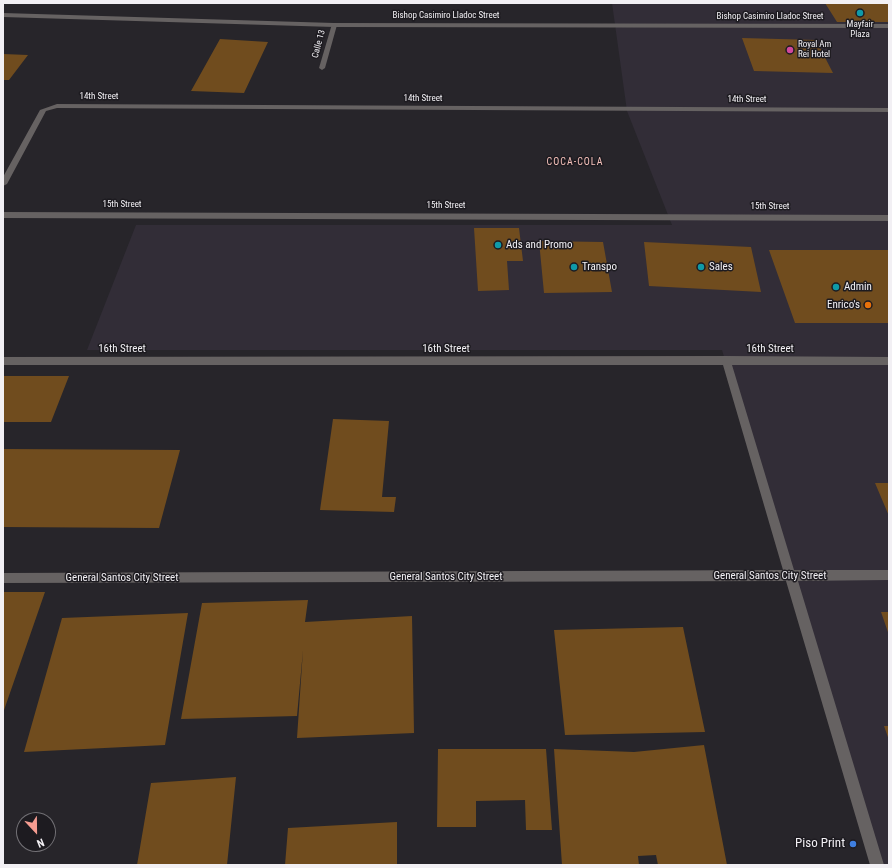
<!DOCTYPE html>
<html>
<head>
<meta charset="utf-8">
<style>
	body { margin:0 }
	#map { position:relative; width:892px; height:868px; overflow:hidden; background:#27252a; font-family:"Roboto Condensed",sans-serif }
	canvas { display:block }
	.frame { position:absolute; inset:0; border:4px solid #f2f0f4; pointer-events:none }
	.north { position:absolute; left:16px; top:812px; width:40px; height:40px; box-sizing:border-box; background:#1d1b20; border:1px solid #727075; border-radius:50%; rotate:158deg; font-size:11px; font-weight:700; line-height:16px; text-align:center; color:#f2f0f4 }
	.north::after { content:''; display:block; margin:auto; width:14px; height:18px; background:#f59c91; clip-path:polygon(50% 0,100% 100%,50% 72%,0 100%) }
</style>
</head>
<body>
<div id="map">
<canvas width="892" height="868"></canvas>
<div class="frame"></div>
<div class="north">N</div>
</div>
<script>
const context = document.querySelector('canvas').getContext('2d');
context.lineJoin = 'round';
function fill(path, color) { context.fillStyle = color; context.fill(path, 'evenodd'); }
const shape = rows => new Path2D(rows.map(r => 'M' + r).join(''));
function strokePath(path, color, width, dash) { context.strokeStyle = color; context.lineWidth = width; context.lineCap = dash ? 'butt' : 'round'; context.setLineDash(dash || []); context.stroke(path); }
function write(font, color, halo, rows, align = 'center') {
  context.font = font + ' "Roboto Condensed",sans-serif'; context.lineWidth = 3; context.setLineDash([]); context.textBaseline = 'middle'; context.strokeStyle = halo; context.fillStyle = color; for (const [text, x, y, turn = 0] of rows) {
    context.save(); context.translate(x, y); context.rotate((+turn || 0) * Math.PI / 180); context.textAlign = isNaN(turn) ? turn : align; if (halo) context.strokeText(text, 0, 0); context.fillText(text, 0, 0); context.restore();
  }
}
fill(shape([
	[612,3,889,3,889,865,877,865,722,350,87,350,136,225,672,225,627,111]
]), '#322d37');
fill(shape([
	[825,3,889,3,889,22,837,22],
	[742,38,816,40,833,73,754,71],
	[220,39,268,42,244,93,191,91],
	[3,54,28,55,9,80,3,80],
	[474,228,519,228,523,261,507,261,509,290,478,291],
	[539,241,603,242,612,292,544,293],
	[644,242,751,247,761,292,649,286],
	[769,250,889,250,889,323,795,323],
	[3,376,69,376,51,422,3,422],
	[333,419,389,421,382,497,396,497,394,512,320,510],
	[3,449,180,450,159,528,3,527],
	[875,483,889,483,889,516],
	[3,592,45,592,3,713],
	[308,600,305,622,412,616,414,733,297,738,303,650,297,716,181,719,202,603],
	[881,612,889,612,889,635],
	[188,613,165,745,24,752,62,618],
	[683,627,705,732,565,735,554,630],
	[884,726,889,726,889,740],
	[704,745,727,865,658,865,656,855,638,856,639,865,562,865,554,749,634,752],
	[438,749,546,749,552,830,526,830,525,800,476,801,476,827,437,827],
	[236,777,227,865,137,865,151,783],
	[397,822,397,865,285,865,288,828]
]), '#704c1e');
fill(shape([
	[332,24,337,25,325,68,322,70,319,68,332,24]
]), '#666262');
fill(shape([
	[57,104,889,108,889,112,57,108,46,111,7,184,3,186,3,177,40,110,57,104],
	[3,212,889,215,889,221,3,218,3,212],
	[726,356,889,357,889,365,732,365,794,570,889,570,889,580,798,581,884,865,870,865,786,581,3,583,3,573,783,570,723,365,3,365,3,357,726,356]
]), '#666262');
fill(shape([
	[3,13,334,23,889,24,889,28,334,27,3,17,3,13]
]), '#666262');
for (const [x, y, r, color] of [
	[860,13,4,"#0f9aa8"],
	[790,50,4,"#d1479c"],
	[498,245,4,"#0f9aa8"],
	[574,267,4,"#0f9aa8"],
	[701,267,4,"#0f9aa8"],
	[836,287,4,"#0f9aa8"],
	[868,305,4,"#e8710a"],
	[853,844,4,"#3f7fe0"]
]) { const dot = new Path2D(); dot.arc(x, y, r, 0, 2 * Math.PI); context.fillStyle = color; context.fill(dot); strokePath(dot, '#1d1b20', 1.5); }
write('9px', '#f2f0f4', '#1d1b20', [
	["Bishop Casimiro Lladoc Street",446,16],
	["Bishop Casimiro Lladoc Street",770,17],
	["Calle 13",319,44,-75],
	["14th Street",99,97],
	["14th Street",423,99],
	["14th Street",747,100],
	["15th Street",122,205],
	["15th Street",446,206],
	["15th Street",770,207]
]);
write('9px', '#f2f0f4', '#1d1b20', [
	["Mayfair",860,25],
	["Plaza",860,35],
	["Royal Am",798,45,"left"],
	["Rei Hotel",798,55,"left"]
]);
context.letterSpacing = '1px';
write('10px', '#f6c2bb', '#1d1b20', [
	["COCA-COLA",575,162]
]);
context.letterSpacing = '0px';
write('11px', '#f2f0f4', '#1d1b20', [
	["Ads and Promo",506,245],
	["Transpo",582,267],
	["Sales",709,267],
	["Admin",844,287],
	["Enrico's",860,305,"right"]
], 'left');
write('11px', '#f2f0f4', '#1d1b20', [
	["16th Street",122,349],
	["16th Street",446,349],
	["16th Street",770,349],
	["General Santos City Street",770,576],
	["General Santos City Street",446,577],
	["General Santos City Street",122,578]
]);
write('13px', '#f2f0f4', '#1d1b20', [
	["Piso Print",845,844]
], 'right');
</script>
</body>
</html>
